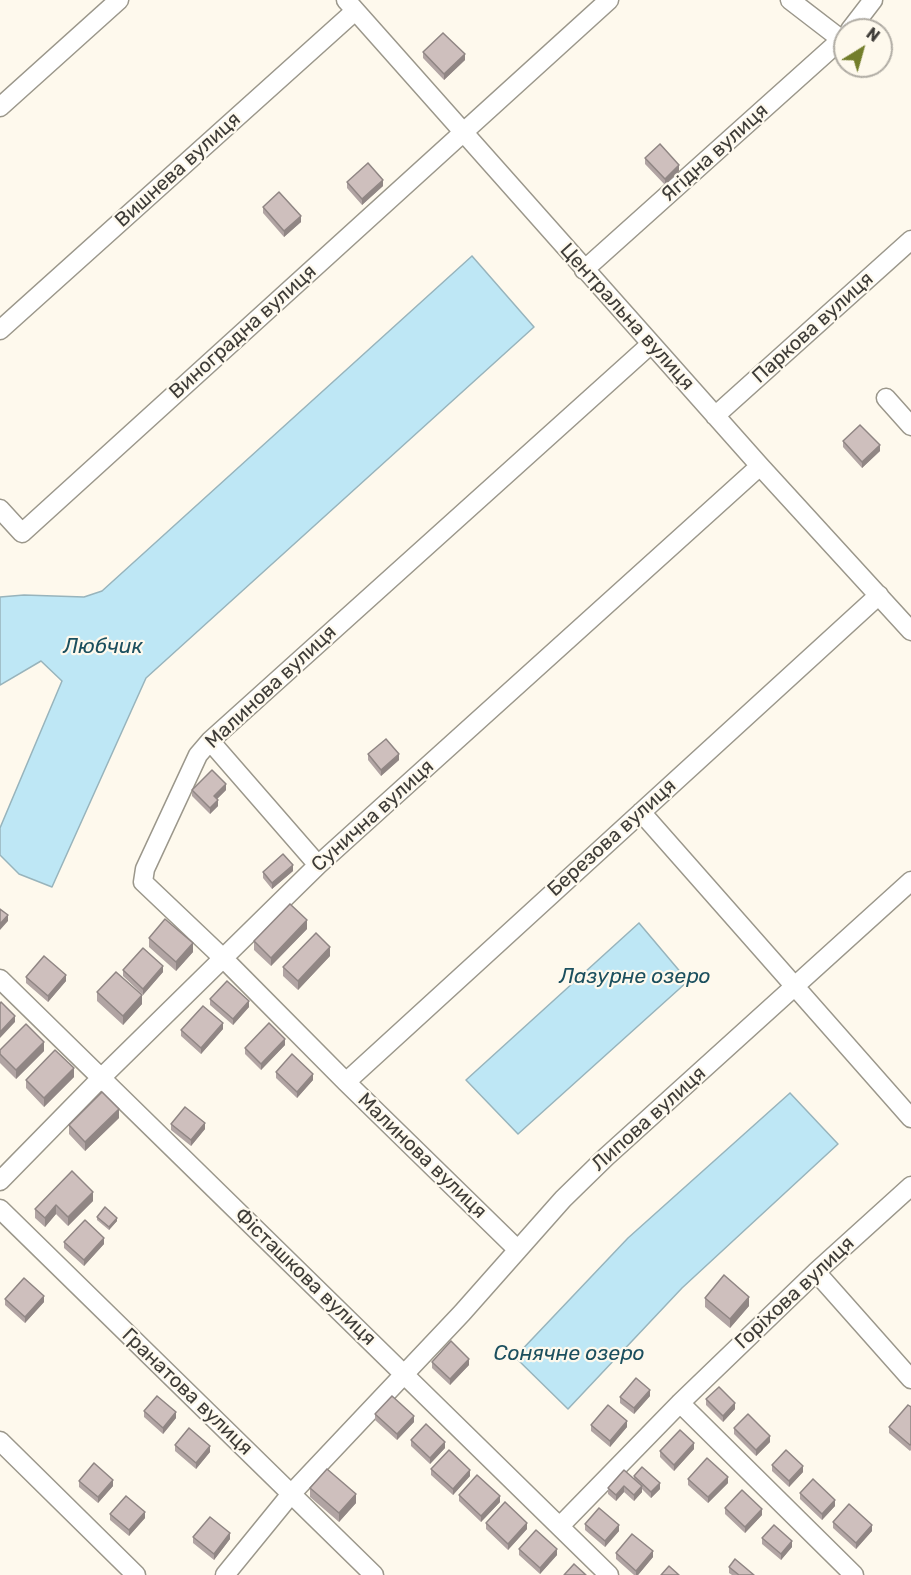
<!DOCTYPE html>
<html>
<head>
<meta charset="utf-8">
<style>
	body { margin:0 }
	#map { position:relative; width:911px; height:1575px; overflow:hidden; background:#fef9ed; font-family:Rubik,sans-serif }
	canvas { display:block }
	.north { position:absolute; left:833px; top:18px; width:60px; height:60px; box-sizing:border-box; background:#fef9ed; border:2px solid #b1ada5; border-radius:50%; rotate:37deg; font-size:16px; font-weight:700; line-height:24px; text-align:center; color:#3e3c38 }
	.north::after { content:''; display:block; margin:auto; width:21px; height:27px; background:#737e2b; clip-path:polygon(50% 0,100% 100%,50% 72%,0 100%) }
</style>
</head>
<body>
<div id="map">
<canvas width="911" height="1575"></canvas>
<div class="north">N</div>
</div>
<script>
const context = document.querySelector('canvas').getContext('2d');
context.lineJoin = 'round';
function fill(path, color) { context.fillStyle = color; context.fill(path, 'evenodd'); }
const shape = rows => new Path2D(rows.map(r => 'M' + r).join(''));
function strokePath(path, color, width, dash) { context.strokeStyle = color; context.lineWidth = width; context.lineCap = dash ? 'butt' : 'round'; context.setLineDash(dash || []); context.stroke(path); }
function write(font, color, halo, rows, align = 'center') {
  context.font = font + ' Rubik,sans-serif'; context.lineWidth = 4.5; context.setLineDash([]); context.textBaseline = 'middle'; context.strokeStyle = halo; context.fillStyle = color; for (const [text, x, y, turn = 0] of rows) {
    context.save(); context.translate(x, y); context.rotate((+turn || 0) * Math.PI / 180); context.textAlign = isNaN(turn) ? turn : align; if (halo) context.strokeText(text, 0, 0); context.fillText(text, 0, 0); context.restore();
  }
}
const water = shape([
	[472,256,534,327,146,678,52,887,19,874,0,855,0,828,62,681,41,661,0,685,0,597,24,595,84,597,102,591,472,256],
	[639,923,688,981,518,1134,466,1080,639,923],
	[790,1093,838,1144,682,1288,568,1409,515,1357,628,1238,790,1093]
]);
fill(water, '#bee7f5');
strokePath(water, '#98b4bc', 1.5);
const minor = shape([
	[346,0,760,466,911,631],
	[790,0,842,40],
	[850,30,873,0],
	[0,107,119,0],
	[584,270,845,36],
	[0,330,355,11],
	[886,398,911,426],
	[715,416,911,240],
	[0,509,22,533,609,0],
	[210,741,318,865],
	[641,812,911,1118],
	[0,979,609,1575],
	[346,1082,879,595],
	[0,1181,101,1078,318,865,760,466],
	[0,1209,374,1575],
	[518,1250,346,1082,223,958,143,882,145,869,198,755,210,741,651,344],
	[816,1272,911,1379],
	[680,1403,854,1575],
	[0,1441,136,1575],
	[560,1526,680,1403,816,1272,911,1186],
	[225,1575,291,1494,462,1313,563,1199,606,1157,911,881]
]);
strokePath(minor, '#9b978b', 21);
strokePath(minor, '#fff', 18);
fill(shape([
	[423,52,465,60,444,80,423,58],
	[645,158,679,171,665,185,645,164],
	[347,182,383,186,362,205,347,188],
	[263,207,301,222,284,237,263,213],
	[843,441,880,451,862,468,843,447],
	[368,754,399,760,381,776,368,760],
	[192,790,226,790,217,799,218,806,210,814,192,796],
	[293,871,272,889,263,878,263,872],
	[307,929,271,966,254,950,254,941],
	[149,938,193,952,176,971,149,947],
	[330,956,298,990,283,976,283,967],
	[123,970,163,972,143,995,123,976],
	[26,977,66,981,48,1002,26,983],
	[97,992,142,1004,123,1025,97,1001],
	[210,999,249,1007,233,1025,210,1005],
	[223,1029,201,1054,181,1036,181,1030],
	[285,1045,261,1070,245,1054,245,1048],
	[0,1050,44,1051,16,1079,0,1063],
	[276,1072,313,1080,297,1098,276,1078],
	[74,1077,44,1107,26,1088,26,1080],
	[119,1118,85,1151,69,1134,69,1125],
	[171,1124,205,1129,191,1146,171,1130],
	[93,1201,68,1226,56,1214,45,1227,35,1218,35,1209],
	[97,1217,117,1221,109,1230,97,1220],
	[64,1242,104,1244,84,1266,64,1248],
	[705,1298,749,1306,730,1328,705,1307],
	[5,1299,44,1302,25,1323,5,1305],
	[432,1362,469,1365,450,1385,432,1368],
	[650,1396,634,1414,620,1403,620,1397],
	[706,1399,735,1409,723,1422,706,1405],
	[911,1407,911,1450,910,1451,889,1433,889,1427],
	[144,1411,176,1418,163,1434,144,1417],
	[375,1414,414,1422,397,1440,375,1420],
	[591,1425,627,1427,610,1447,591,1431],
	[734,1428,770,1442,756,1456,734,1434],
	[411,1440,445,1448,430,1464,411,1446],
	[175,1445,210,1452,196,1469,175,1451],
	[694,1449,674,1471,660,1457,660,1451],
	[772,1465,803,1472,789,1487,772,1471],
	[431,1469,470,1476,453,1495,431,1475],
	[634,1476,660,1489,651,1498,642,1489,642,1492,634,1501,624,1492,616,1501,608,1494,608,1488,634,1479],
	[688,1479,728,1483,708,1503,688,1485],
	[79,1481,113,1486,98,1503,79,1487],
	[310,1488,356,1503,339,1522,310,1497],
	[800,1493,835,1506,822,1520,800,1499],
	[459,1495,500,1502,481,1522,459,1501],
	[725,1508,762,1515,745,1533,725,1514],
	[110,1514,145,1518,129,1536,110,1520],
	[833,1522,872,1531,856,1549,833,1528],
	[486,1523,527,1529,508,1550,486,1529],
	[585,1524,619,1531,605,1547,585,1530],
	[193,1537,230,1539,214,1560,193,1543],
	[762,1538,792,1547,781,1560,762,1544],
	[519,1549,557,1555,540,1574,519,1555],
	[616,1553,653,1557,638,1575,634,1575,616,1559],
	[729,1567,754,1575,732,1575,729,1573]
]), '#b1a4a3');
fill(shape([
	[465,54,465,60,444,80,444,74],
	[679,165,679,171,665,185,665,179],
	[383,180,383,186,362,205,362,199],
	[301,216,301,222,284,237,284,231],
	[880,445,880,451,862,468,862,462],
	[399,754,399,760,381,776,381,770],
	[226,784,226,790,214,802,214,796],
	[218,800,218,806,210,814,210,808],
	[293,865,293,871,272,889,272,883],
	[8,915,8,921,0,930,0,924],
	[307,920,307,929,271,966,271,958],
	[193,943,193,952,176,971,176,962],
	[330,947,330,956,298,990,298,981],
	[163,966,163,972,143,995,143,989],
	[66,975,66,981,48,1002,48,996],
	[142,995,142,1004,123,1025,123,1016],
	[249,1001,249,1007,233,1025,233,1019],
	[15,1016,15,1022,0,1038,0,1032],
	[223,1023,223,1029,201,1054,201,1048],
	[285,1039,285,1045,261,1070,261,1064],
	[44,1042,44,1051,16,1079,16,1070],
	[74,1068,74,1077,44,1107,44,1098],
	[313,1074,313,1080,297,1098,297,1092],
	[119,1109,119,1118,85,1151,85,1142],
	[205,1123,205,1129,191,1146,191,1140],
	[93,1192,93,1201,68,1226,68,1217],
	[56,1205,56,1214,45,1227,45,1218],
	[117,1218,117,1221,109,1230,109,1227],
	[104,1238,104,1244,84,1266,84,1260],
	[44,1296,44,1302,25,1323,25,1317],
	[749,1297,749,1306,730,1328,730,1319],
	[469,1359,469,1365,450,1385,450,1379],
	[650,1390,650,1396,634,1414,634,1408],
	[735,1403,735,1409,723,1422,723,1416],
	[176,1412,176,1418,163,1434,163,1428],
	[414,1416,414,1422,397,1440,397,1434],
	[627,1421,627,1427,610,1447,610,1441],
	[770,1436,770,1442,756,1456,756,1450],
	[445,1442,445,1448,430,1464,430,1458],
	[694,1443,694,1449,674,1471,674,1465],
	[210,1446,210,1452,196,1469,196,1463],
	[803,1466,803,1472,789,1487,789,1481],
	[470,1470,470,1476,453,1495,453,1489],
	[728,1477,728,1483,708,1503,708,1497],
	[113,1480,113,1486,98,1503,98,1497],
	[660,1483,660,1489,651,1498,651,1492],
	[624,1486,624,1492,616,1501,616,1495],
	[642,1486,642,1492,634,1501,634,1495],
	[356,1494,356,1503,339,1522,339,1513],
	[500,1496,500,1502,481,1522,481,1516],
	[835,1500,835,1506,822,1520,822,1514],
	[762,1509,762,1515,745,1533,745,1527],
	[145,1512,145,1518,129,1536,129,1530],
	[527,1523,527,1529,508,1550,508,1544],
	[619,1525,619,1531,605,1547,605,1541],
	[872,1525,872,1531,856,1549,856,1543],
	[230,1533,230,1539,214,1560,214,1554],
	[792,1541,792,1547,781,1560,781,1554],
	[557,1549,557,1555,540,1574,540,1568],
	[653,1551,653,1557,638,1575,636,1575,636,1571]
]), '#908684');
const building = shape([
	[443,33,465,54,444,74,423,52,443,33],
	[660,144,679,165,665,179,645,158,660,144],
	[368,163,383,180,362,199,347,182,368,163],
	[279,192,301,216,284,231,263,207,279,192],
	[860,425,880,445,862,462,843,441,860,425],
	[386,739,399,754,381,770,368,754,386,739],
	[212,770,226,784,214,796,218,800,210,808,192,790,212,770],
	[283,854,293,865,272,883,263,872,283,854],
	[290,904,307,920,271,958,254,941,290,904],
	[0,909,8,915,0,924,0,909],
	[165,919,193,943,176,962,149,938,165,919],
	[316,933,330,947,298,981,283,967,316,933],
	[143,948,163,966,143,989,123,970,143,948],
	[44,956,66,975,48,996,26,977,44,956],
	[116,972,142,995,123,1016,97,992,116,972],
	[227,981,249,1001,233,1019,210,999,227,981],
	[1,1002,15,1016,0,1032,0,1004,1,1002],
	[203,1006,223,1023,201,1048,181,1030,203,1006],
	[269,1023,285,1039,261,1064,245,1048,269,1023],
	[26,1024,44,1042,16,1070,0,1054,0,1050,26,1024],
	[55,1050,74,1068,44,1098,26,1080,55,1050],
	[292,1054,313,1074,297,1092,276,1072,292,1054],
	[102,1092,119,1109,85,1142,69,1125,102,1092],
	[185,1107,205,1123,191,1140,171,1124,185,1107],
	[72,1171,93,1192,68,1217,56,1205,45,1218,35,1209,72,1171],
	[105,1207,117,1218,109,1227,97,1217,105,1207],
	[85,1220,104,1238,84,1260,64,1242,85,1220],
	[724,1275,749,1297,730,1319,705,1298,724,1275],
	[24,1278,44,1296,25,1317,5,1299,24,1278],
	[451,1341,469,1359,450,1379,432,1362,451,1341],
	[636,1378,650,1390,634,1408,620,1397,636,1378],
	[719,1387,735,1403,723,1416,706,1399,719,1387],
	[157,1396,176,1412,163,1428,144,1411,157,1396],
	[392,1396,414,1416,397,1434,375,1414,392,1396],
	[608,1405,627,1421,610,1441,591,1425,608,1405],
	[908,1405,911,1407,911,1444,910,1445,889,1427,908,1405],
	[748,1414,770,1436,756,1450,734,1428,748,1414],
	[426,1424,445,1442,430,1458,411,1440,426,1424],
	[189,1428,210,1446,196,1463,175,1445,189,1428],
	[680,1430,694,1443,674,1465,660,1451,680,1430],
	[449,1450,470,1470,453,1489,431,1469,449,1450],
	[786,1450,803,1466,789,1481,772,1465,786,1450],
	[707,1458,728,1477,708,1497,688,1479,707,1458],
	[94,1463,113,1480,98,1497,79,1481,94,1463],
	[642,1467,660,1483,651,1492,634,1476,642,1467],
	[327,1469,356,1494,339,1513,310,1488,327,1469],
	[624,1470,642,1486,634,1495,624,1486,616,1495,608,1488,624,1470],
	[477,1475,500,1496,481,1516,459,1495,477,1475],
	[813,1479,835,1500,822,1514,800,1493,813,1479],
	[742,1490,762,1509,745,1527,725,1508,742,1490],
	[126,1496,145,1512,129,1530,110,1514,126,1496],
	[505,1502,527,1523,508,1544,486,1523,505,1502],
	[849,1504,872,1525,856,1543,833,1522,849,1504],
	[599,1508,619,1525,605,1541,585,1524,599,1508],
	[210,1517,230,1533,214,1554,193,1537,210,1517],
	[774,1525,792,1541,781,1554,762,1538,774,1525],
	[536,1530,557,1549,540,1568,519,1549,536,1530],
	[632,1534,653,1551,636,1571,616,1553,632,1534],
	[735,1559,754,1575,739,1575,729,1567,735,1559],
	[574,1564,586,1575,564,1575,574,1564],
	[669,1566,679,1575,661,1575,669,1566]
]);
fill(building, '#cebfbd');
strokePath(building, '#908684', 1.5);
write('20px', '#3e3c38', '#fef9ed', [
	["Ягідна вулиця",715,153,-42],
	["Вишнева вулиця",178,170,-42],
	["Центральна вулиця",627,317,48],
	["Паркова вулиця",813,328,-42],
	["Виноградна вулиця",243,332,-42],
	["Малинова вулиця",271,687,-43],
	["Сунична вулиця",373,816,-42],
	["Березова вулиця",612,838,-42],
	["Липова вулиця",649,1119,-42],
	["Малинова вулиця",422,1156,44],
	["Фісташкова вулиця",305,1277,44],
	["Горіхова вулиця",795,1293,-43],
	["Гранатова вулиця",187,1392,44]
]);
write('italic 21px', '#1b4f5e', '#fef9ed', [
	["Любчик",103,647],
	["Лазурне озеро",635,977],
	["Сонячне озеро",569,1354]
]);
</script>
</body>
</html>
